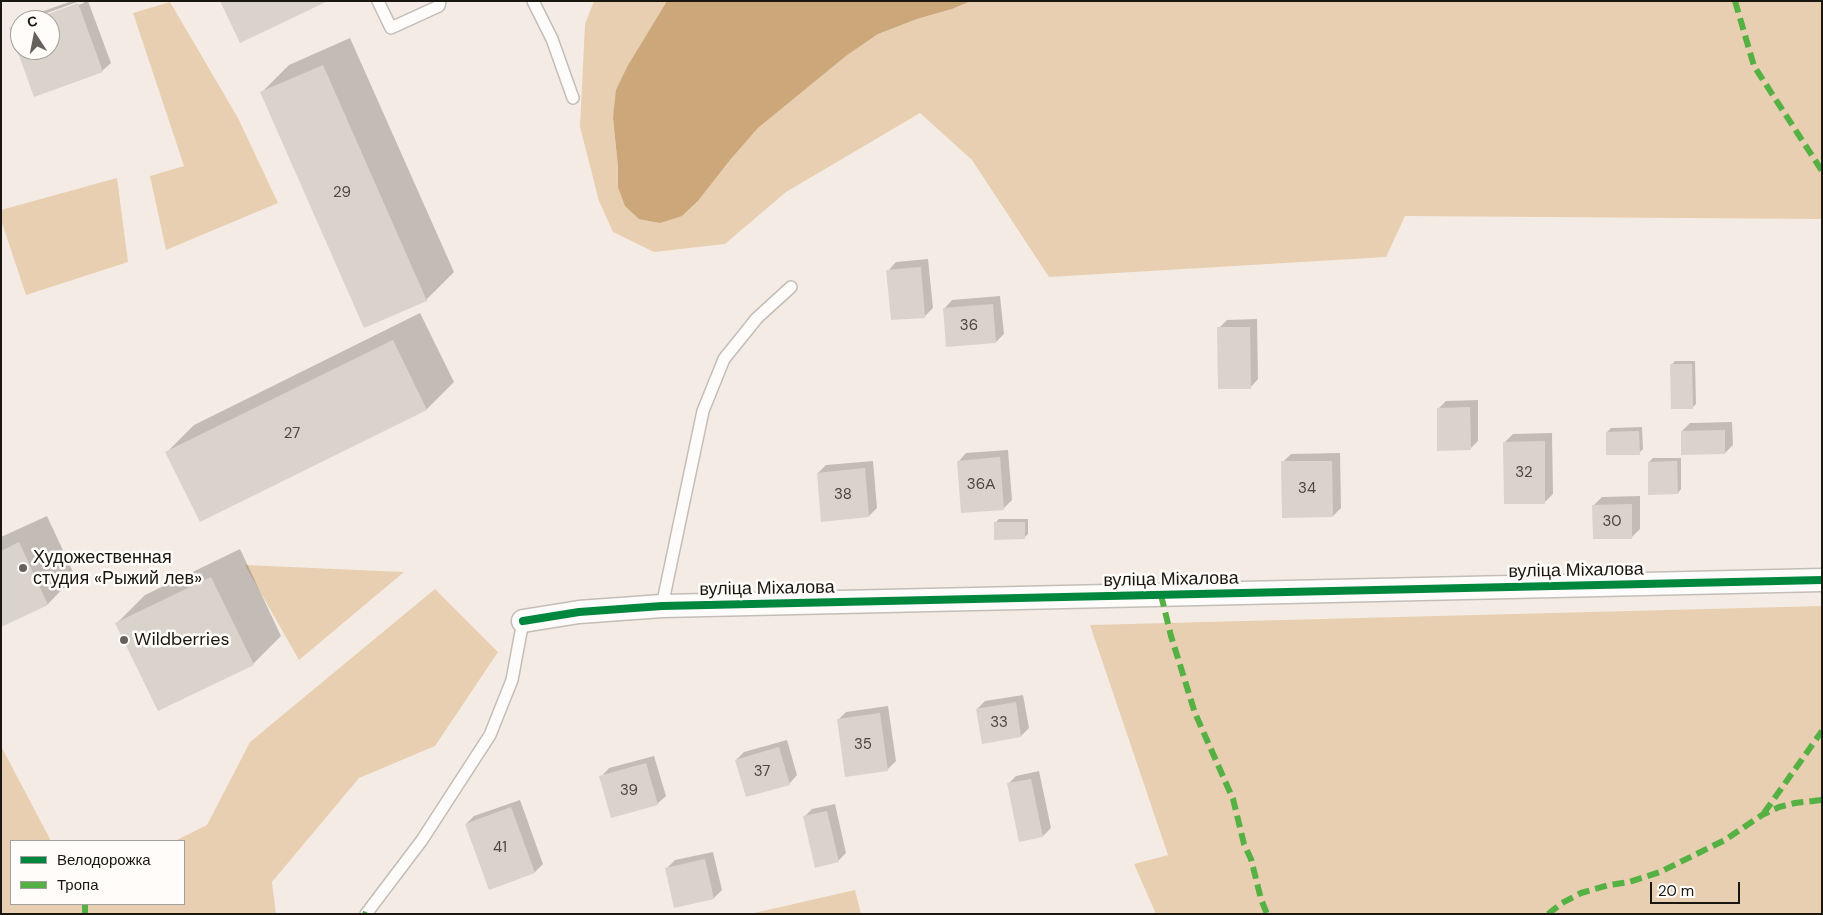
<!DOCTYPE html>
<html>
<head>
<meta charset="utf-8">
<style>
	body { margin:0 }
	#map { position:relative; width:1823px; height:915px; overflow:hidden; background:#f4ece4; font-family:"DM Sans",sans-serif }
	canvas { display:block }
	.frame { position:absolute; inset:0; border:2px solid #1a1610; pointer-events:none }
	.legend { position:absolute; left:10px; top:840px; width:175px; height:65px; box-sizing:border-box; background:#fffcf9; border:1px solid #a3a09c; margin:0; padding:6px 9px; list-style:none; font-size:15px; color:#1a1610 }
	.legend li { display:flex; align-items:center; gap:10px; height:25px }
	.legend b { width:25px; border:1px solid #a3a09c }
	.north { position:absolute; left:10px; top:10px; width:50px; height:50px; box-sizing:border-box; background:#fffcf9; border:1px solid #a3a09c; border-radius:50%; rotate:349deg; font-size:14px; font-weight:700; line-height:20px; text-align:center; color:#1a1610 }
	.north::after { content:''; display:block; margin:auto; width:18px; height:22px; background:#66615a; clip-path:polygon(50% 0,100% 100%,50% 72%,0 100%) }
	.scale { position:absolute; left:1650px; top:882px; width:90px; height:22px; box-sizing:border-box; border:2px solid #1a1610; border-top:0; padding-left:6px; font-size:15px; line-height:18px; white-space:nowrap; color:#1a1610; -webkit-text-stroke:4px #fffcf9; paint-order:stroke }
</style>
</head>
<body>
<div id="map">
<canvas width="1823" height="915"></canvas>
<div class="frame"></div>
<ul class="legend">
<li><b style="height:6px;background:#00873e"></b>Велодорожка</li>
<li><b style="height:6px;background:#55b144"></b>Тропа</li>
</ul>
<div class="north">С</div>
<div class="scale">20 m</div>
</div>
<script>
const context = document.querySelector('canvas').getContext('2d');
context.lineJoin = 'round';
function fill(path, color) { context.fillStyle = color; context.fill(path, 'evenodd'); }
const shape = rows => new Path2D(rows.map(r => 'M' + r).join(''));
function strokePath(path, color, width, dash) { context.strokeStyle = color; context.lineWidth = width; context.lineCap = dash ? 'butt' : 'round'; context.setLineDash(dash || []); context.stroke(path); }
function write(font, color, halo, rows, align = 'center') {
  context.font = font + ' "DM Sans",sans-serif'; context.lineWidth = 5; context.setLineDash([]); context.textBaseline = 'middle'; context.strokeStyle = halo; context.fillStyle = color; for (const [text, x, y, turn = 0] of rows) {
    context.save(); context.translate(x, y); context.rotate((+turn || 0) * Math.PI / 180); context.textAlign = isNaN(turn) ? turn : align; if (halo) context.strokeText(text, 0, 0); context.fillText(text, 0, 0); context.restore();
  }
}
fill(shape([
	[594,1,667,1,628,65,613,118,618,167,618,187,682,216,698,201,730,160,758,128,846,56,878,34,917,19,952,9,971,1,1822,1,1822,219,1405,216,1386,257,1049,277,972,160,920,113,786,192,725,244,654,252,613,232,599,201,580,127,585,24],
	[170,2,238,118,278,203,166,250,150,176,184,166,133,13],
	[117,178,128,262,26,295,1,220,1,210],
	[245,565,404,572,299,660],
	[435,589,498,652,435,746,359,778,272,882,276,914,1,914,1,746,51,841,11,841,11,904,184,904,184,841,175,841,207,825,250,742],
	[1822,606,1822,914,1156,914,1134,864,1168,855,1090,625],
	[855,890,861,914,750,914]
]), '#e8cfb1');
fill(shape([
	[667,1,971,1,952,9,917,19,878,34,846,56,758,128,730,160,698,201,682,216,660,223,639,219,625,206,618,187,618,167,613,118,616,90,628,65]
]), '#cba77a');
fill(shape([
	[72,1,80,1,28,20,20,20,18,23,18,26,20,25,20,50,50,50,50,20,35,20,84,3,84,1,88,1,111,63,102,71,35,96,10,28,18,20],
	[350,38,454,272,426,300,262,92,289,65],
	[928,259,933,308,925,316,888,271,896,262],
	[1000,296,1004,334,996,342,944,309,952,300],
	[420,313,454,382,427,409,167,452,194,425],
	[1257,319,1258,379,1250,388,1219,328,1227,320],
	[1675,361,1695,361,1696,404,1692,408,1671,365],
	[1478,400,1478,441,1470,449,1438,409,1446,401],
	[1732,422,1733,445,1725,453,1682,431,1690,423],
	[1642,427,1643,449,1639,453,1607,432,1611,428],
	[1552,433,1553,494,1545,502,1505,442,1513,434],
	[1008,450,1012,500,1004,508,958,462,966,453],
	[1340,453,1341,508,1333,516,1283,462,1291,454],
	[1653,458,1681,458,1681,489,1678,493,1649,462],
	[873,461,877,508,869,516,818,473,826,465],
	[1640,496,1640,529,1632,537,1594,505,1602,497],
	[47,516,75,576,48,604,1,625,1,537],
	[999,519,1028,519,1028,534,1024,538,995,523],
	[240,549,281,636,253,664,117,623,145,595],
	[1023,695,1029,728,1021,736,977,709,985,701],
	[888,706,896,761,888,769,846,776,838,720,846,712],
	[787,740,797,775,789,784,736,760,744,752],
	[654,756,666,796,657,804,601,777,609,768],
	[1039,771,1051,828,1043,836,1008,784,1016,776],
	[520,800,543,864,535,872,489,889,466,824,474,816],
	[835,804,846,853,838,861,804,817,812,809],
	[713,852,722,890,714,898,666,869,675,860]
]), '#0003');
fill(shape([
	[220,1,328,1,240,43],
	[78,3,103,72,34,97,9,28,20,24,20,50,50,50,50,20,32,20],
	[323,65,427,301,364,328,260,92],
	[921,267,925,318,891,320,886,270],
	[993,304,996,343,946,347,943,308],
	[1217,327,1250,327,1251,389,1218,389],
	[393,340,427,410,200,522,165,452],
	[1670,364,1692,364,1693,409,1671,409],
	[1470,407,1471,450,1437,451,1437,408],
	[1725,430,1725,454,1681,455,1681,431],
	[1639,431,1640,455,1606,455,1606,432],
	[1545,441,1545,504,1504,504,1503,442],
	[1000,457,1004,510,961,513,957,461],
	[1281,461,1332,461,1333,517,1282,518],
	[1677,461,1678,494,1648,495,1648,462],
	[865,468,869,517,821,522,817,473],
	[1632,504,1632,539,1593,539,1592,505],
	[994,522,1025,522,1025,539,994,540],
	[19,542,48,605,1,627,1,551],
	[211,577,254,665,158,711,115,623],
	[1016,702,1021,737,982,744,976,709],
	[880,713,888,771,845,777,837,719],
	[779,747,790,785,746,797,735,760],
	[646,763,658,805,611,818,599,776],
	[1031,779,1043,837,1019,842,1007,783],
	[511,807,535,873,489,890,465,824],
	[827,811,839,862,815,868,803,816],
	[705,859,714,899,674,908,665,868]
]), '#d9d3cc');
const lane = shape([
	[378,1,391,28,439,6,440,1],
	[533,1,552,39,573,98],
	[662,606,703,411,724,359,757,318,791,287],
	[366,914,422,840,490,735,512,680,523,621]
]);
const street = shape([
	[523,621,579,612,662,606,1822,580]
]);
strokePath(lane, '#c3bdb7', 14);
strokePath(street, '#c3bdb7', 25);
strokePath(lane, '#fdfcfb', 11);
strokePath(street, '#fdfcfb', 22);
strokePath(shape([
	[1735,1,1754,66,1822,171],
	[1161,595,1171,636,1195,713,1233,799,1244,844,1251,859,1261,899,1267,914],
	[1764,813,1822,731],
	[85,904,85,914],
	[365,914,366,912],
	[1548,914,1562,903,1581,893,1609,885,1629,882,1660,872,1725,840,1762,815,1779,807,1795,803,1822,800]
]), '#55b144', 6, [12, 6]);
strokePath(shape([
	[523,621,579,612,662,606,1822,580]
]), '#00873e', 8);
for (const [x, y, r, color] of [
	[23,568,5,"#66615a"],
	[124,640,5,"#66615a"]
]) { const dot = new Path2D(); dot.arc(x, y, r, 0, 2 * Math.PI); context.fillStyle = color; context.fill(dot); strokePath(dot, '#fffcf9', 2); }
write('15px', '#4b4640', null, [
	["29",342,193],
	["36",969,326],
	["27",292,434],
	["32",1524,473],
	["36А",981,485],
	["34",1307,489],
	["38",843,495],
	["30",1612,522],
	["33",999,723],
	["35",863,745],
	["37",762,772],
	["39",629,791],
	["41",500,848]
]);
write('18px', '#1a1610', '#fffcf9', [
	["Художественная",33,558],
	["студия «Рыжий лев»",33,579],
	["Wildberries",134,640]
], 'left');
write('18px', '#1a1610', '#fffcf9', [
	["вуліца Міхалова",1576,571,-1],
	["вуліца Міхалова",1171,580,-1],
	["вуліца Міхалова",767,589,-1]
]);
</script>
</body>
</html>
